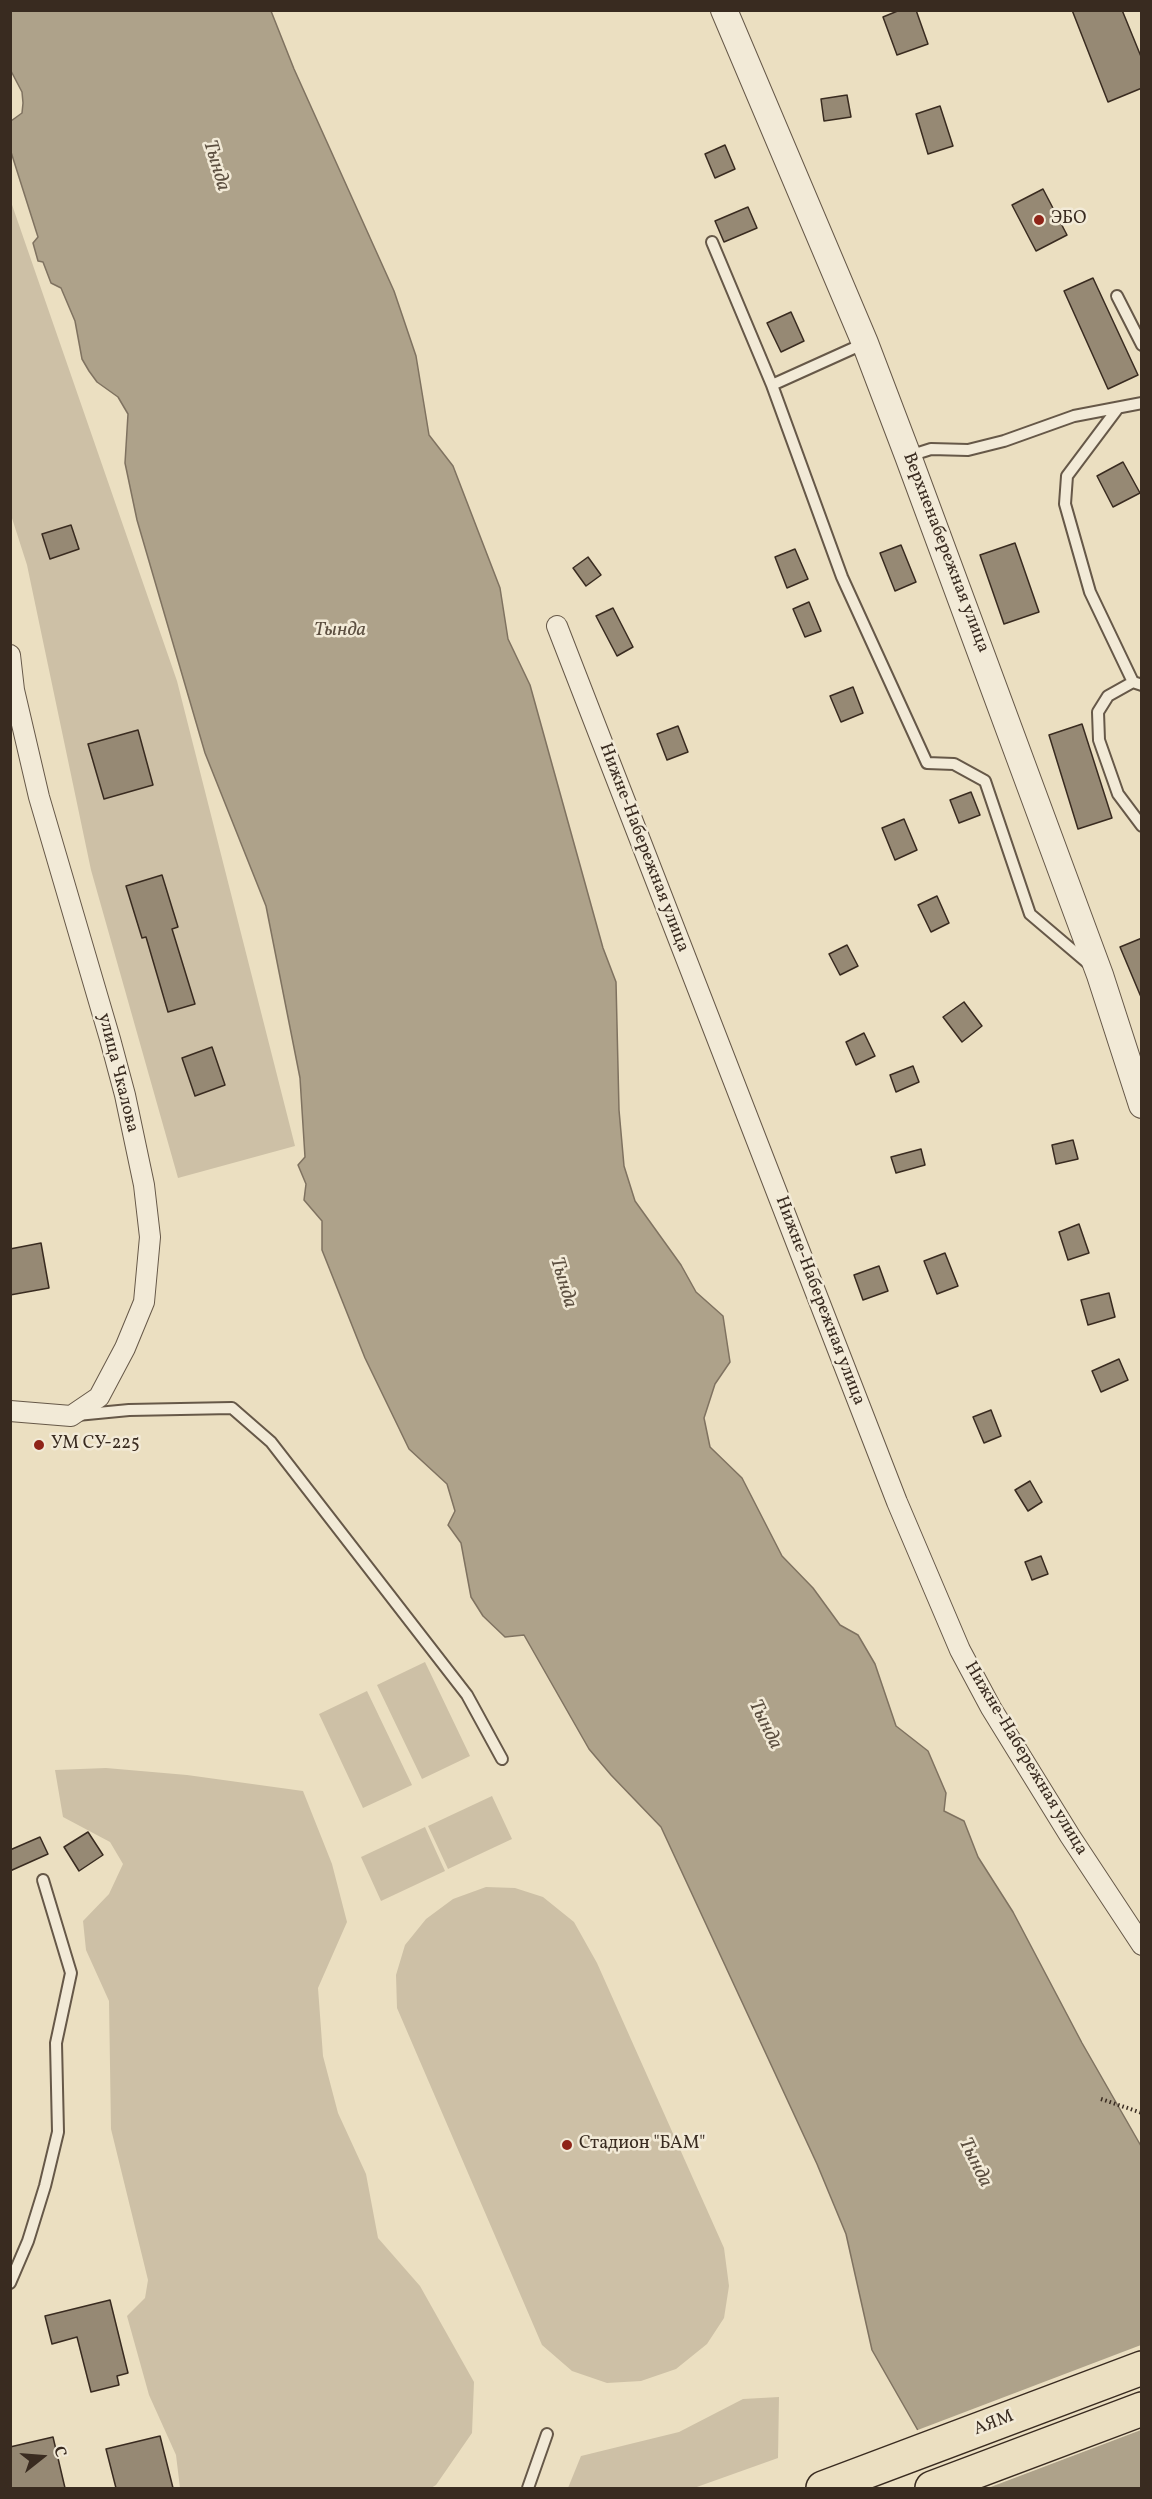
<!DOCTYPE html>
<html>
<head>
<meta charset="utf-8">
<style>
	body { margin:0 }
	#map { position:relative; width:1152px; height:2499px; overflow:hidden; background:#ebdfc1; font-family:Vollkorn,serif }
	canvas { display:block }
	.frame { position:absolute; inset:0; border:12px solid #392b20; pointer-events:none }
	.north { position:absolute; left:12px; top:2427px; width:60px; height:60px; -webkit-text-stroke:4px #f2ead7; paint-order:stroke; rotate:73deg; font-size:16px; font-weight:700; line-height:24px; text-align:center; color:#392b20 }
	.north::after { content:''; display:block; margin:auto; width:21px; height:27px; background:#392b20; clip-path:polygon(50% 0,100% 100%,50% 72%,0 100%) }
</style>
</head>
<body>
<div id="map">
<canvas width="1152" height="2499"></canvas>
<div class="frame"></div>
<div class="north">С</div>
</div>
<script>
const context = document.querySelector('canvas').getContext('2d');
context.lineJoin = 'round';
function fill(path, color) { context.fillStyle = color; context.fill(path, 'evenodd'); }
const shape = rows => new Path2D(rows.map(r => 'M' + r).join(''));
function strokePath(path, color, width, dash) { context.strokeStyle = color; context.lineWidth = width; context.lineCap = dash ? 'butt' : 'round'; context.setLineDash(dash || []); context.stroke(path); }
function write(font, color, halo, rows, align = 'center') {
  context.font = font + ' Vollkorn,serif'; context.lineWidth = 5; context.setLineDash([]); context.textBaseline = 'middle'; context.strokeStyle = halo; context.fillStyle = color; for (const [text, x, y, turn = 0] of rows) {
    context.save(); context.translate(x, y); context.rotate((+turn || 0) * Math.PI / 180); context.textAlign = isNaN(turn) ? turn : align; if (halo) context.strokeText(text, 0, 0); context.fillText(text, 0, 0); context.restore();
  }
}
fill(shape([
	[10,199,177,681,295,1146,178,1178,91,870,27,565,11,515],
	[425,1662,470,1756,422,1779,377,1685],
	[367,1691,412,1785,363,1808,319,1714],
	[106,1768,187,1775,303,1791,332,1864,347,1922,318,1988,323,2056,338,2113,366,2174,378,2238,420,2286,474,2382,472,2433,436,2485,431,2488,180,2488,176,2455,149,2395,127,2316,145,2298,148,2280,111,2129,109,2001,86,1950,83,1921,109,1894,123,1864,110,1842,63,1817,55,1770],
	[492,1796,512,1839,448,1869,428,1826],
	[425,1827,445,1871,381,1901,361,1857],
	[486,1887,515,1888,543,1897,574,1922,597,1963,724,2248,729,2286,724,2318,707,2344,676,2369,641,2381,607,2383,572,2371,542,2345,397,2008,396,1975,405,1945,426,1919,453,1899],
	[779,2397,778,2458,694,2488,568,2488,581,2456,679,2432,743,2399]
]), '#cdc0a6');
const water = shape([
	[11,11,271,11,294,69,394,291,416,356,429,435,453,466,500,588,508,639,530,685,603,948,616,982,619,1110,624,1166,635,1201,681,1265,696,1292,723,1316,730,1362,715,1384,704,1418,710,1447,742,1478,782,1556,813,1588,840,1625,858,1635,875,1664,896,1726,928,1751,946,1793,944,1811,964,1821,978,1857,1013,1912,1082,2043,1141,2146,1141,2488,944,2488,940,2469,872,2350,846,2234,817,2164,661,1827,611,1775,589,1749,524,1635,505,1637,483,1616,471,1597,461,1543,448,1525,455,1511,447,1484,409,1449,365,1358,322,1250,322,1221,304,1200,306,1184,298,1165,305,1157,300,1078,266,906,205,753,137,520,125,463,128,414,118,397,97,382,89,371,82,359,75,321,61,288,51,283,43,262,38,261,33,243,38,237,11,152,11,121,22,113,23,103,22,92,11,71,11,11]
]);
fill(water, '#aea28a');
strokePath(water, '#7f7260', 1.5);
fill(shape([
	[1141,2345,1141,2430,988,2488,941,2488,937,2470,915,2431]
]), '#ebdfc1');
const building = shape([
	[900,10,916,10,928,44,897,55,883,17,900,10],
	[1072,10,1122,10,1142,59,1142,88,1108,102,1072,10],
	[847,95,851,117,824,121,821,99,847,95],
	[940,106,953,146,928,154,916,114,940,106],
	[725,145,735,169,715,178,705,154,725,145],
	[1043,189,1067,235,1036,251,1012,205,1043,189],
	[748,207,757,228,724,242,715,221,748,207],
	[1093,278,1138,375,1108,389,1064,291,1093,278],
	[791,312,804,341,781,352,767,323,791,312],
	[1123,462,1140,493,1113,507,1097,476,1123,462],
	[71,525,79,549,50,559,42,534,71,525],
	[1015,543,1039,612,1004,624,980,555,1015,543],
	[901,545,916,582,895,591,880,553,901,545],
	[795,549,808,579,787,588,775,557,795,549],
	[588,557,601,575,586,586,573,568,588,557],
	[809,602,821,631,805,637,793,609,809,602],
	[613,608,633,647,617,656,596,616,613,608],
	[853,687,863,713,841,722,830,696,853,687],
	[1082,724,1112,818,1078,829,1049,735,1082,724],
	[678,726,688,752,667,760,657,734,678,726],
	[138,730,153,785,104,799,88,744,138,730],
	[971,792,980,815,959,823,950,800,971,792],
	[904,819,917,850,895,860,882,828,904,819],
	[162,875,178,927,172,929,195,1004,168,1012,146,937,142,938,126,886,162,875],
	[937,896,949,923,931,932,918,905,937,896],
	[1142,938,1142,997,1141,997,1120,947,1142,938],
	[847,945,858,966,840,975,829,954,847,945],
	[964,1002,982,1026,962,1042,943,1017,964,1002],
	[864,1033,875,1056,856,1065,846,1042,864,1033],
	[212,1047,225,1085,195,1096,182,1058,212,1047],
	[913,1066,919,1082,896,1092,890,1075,913,1066],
	[1073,1140,1078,1159,1056,1164,1052,1145,1073,1140],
	[921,1149,925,1165,896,1173,891,1157,921,1149],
	[1079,1224,1089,1253,1068,1260,1059,1232,1079,1224],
	[41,1243,49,1288,10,1295,10,1249,41,1243],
	[945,1253,958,1286,937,1294,924,1261,945,1253],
	[879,1266,888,1291,863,1300,854,1275,879,1266],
	[1109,1293,1115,1317,1088,1325,1081,1300,1109,1293],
	[1119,1359,1128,1380,1101,1392,1092,1371,1119,1359],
	[991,1410,1001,1436,984,1443,973,1417,991,1410],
	[1030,1481,1042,1502,1028,1511,1015,1490,1030,1481],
	[1041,1556,1048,1574,1032,1580,1025,1562,1041,1556],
	[88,1832,103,1855,79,1871,64,1847,88,1832],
	[40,1837,48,1854,10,1871,10,1850,40,1837],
	[110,2300,128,2373,117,2376,119,2385,91,2392,77,2337,52,2344,45,2316,110,2300],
	[160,2436,173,2488,116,2488,106,2449,160,2436],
	[53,2437,65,2488,10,2488,10,2447,53,2437]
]);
fill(building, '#968974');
strokePath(building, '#392b20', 1.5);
const service = shape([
	[712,242,772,385,865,343],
	[1117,296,1142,345],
	[772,385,842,577,927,763,954,764,985,781,1030,914,1090,965],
	[1118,408,1067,476,1065,504,1090,592,1133,682,1142,685],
	[909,456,931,449,968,450,1004,441,1074,416,1142,403],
	[1133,682,1108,696,1098,712,1099,740,1118,794,1142,826],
	[77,1415,129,1410,232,1408,271,1442,467,1695,502,1759],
	[10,2283,28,2241,45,2186,58,2132,56,2043,71,1973,43,1880],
	[528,2488,547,2434]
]);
const minor = shape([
	[557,626,897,1502,960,1650,991,1708,1070,1836,1142,1945],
	[10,655,14,690,39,797,110,1039,125,1095,144,1185,150,1237,144,1302,125,1348,99,1397,71,1416,10,1411]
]);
const tertiary = shape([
	[724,10,865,343,908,456,1100,975,1142,1105]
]);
const trunk = shape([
	[823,2488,1142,2368],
	[932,2488,1142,2409]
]);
strokePath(service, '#665848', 14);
strokePath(minor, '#665848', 22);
strokePath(tertiary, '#665848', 28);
strokePath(trunk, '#392b20', 36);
strokePath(shape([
	[1101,2099,1142,2113]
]), '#392b20', 4, [1.5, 3]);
strokePath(service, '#f2ead7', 10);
strokePath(minor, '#f2ead7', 20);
strokePath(tertiary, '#f2ead7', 26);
strokePath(trunk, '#ebdfc1', 33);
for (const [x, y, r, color] of [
	[1039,220,6,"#8f2418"],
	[39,1445,6,"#8f2418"],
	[567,2145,6,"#8f2418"]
]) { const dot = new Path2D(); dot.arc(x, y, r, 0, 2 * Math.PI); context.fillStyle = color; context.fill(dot); strokePath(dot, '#f2ead7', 2); }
write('18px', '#392b20', '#f2ead7', [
	["ЭБО",1051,220],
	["УМ СУ-225",51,1445],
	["Стадион \"БАМ\"",579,2145]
], 'left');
write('18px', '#392b20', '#f2ead7', [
	["Верхненабережная улица",945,553,69],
	["Нижне-Набережная улица",643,848,69],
	["улица Чкалова",117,1073,76],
	["Нижне-Набережная улица",819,1301,69],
	["Нижне-Набережная улица",1025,1759,59],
	["АЯМ",994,2424,-21]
]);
write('italic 20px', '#5c4f40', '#f2ead7', [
	["Тында",215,166,73],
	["Тында",340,631],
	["Тында",562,1283,73],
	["Тында",764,1725,64],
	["Тында",974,2163,64]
]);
</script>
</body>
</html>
